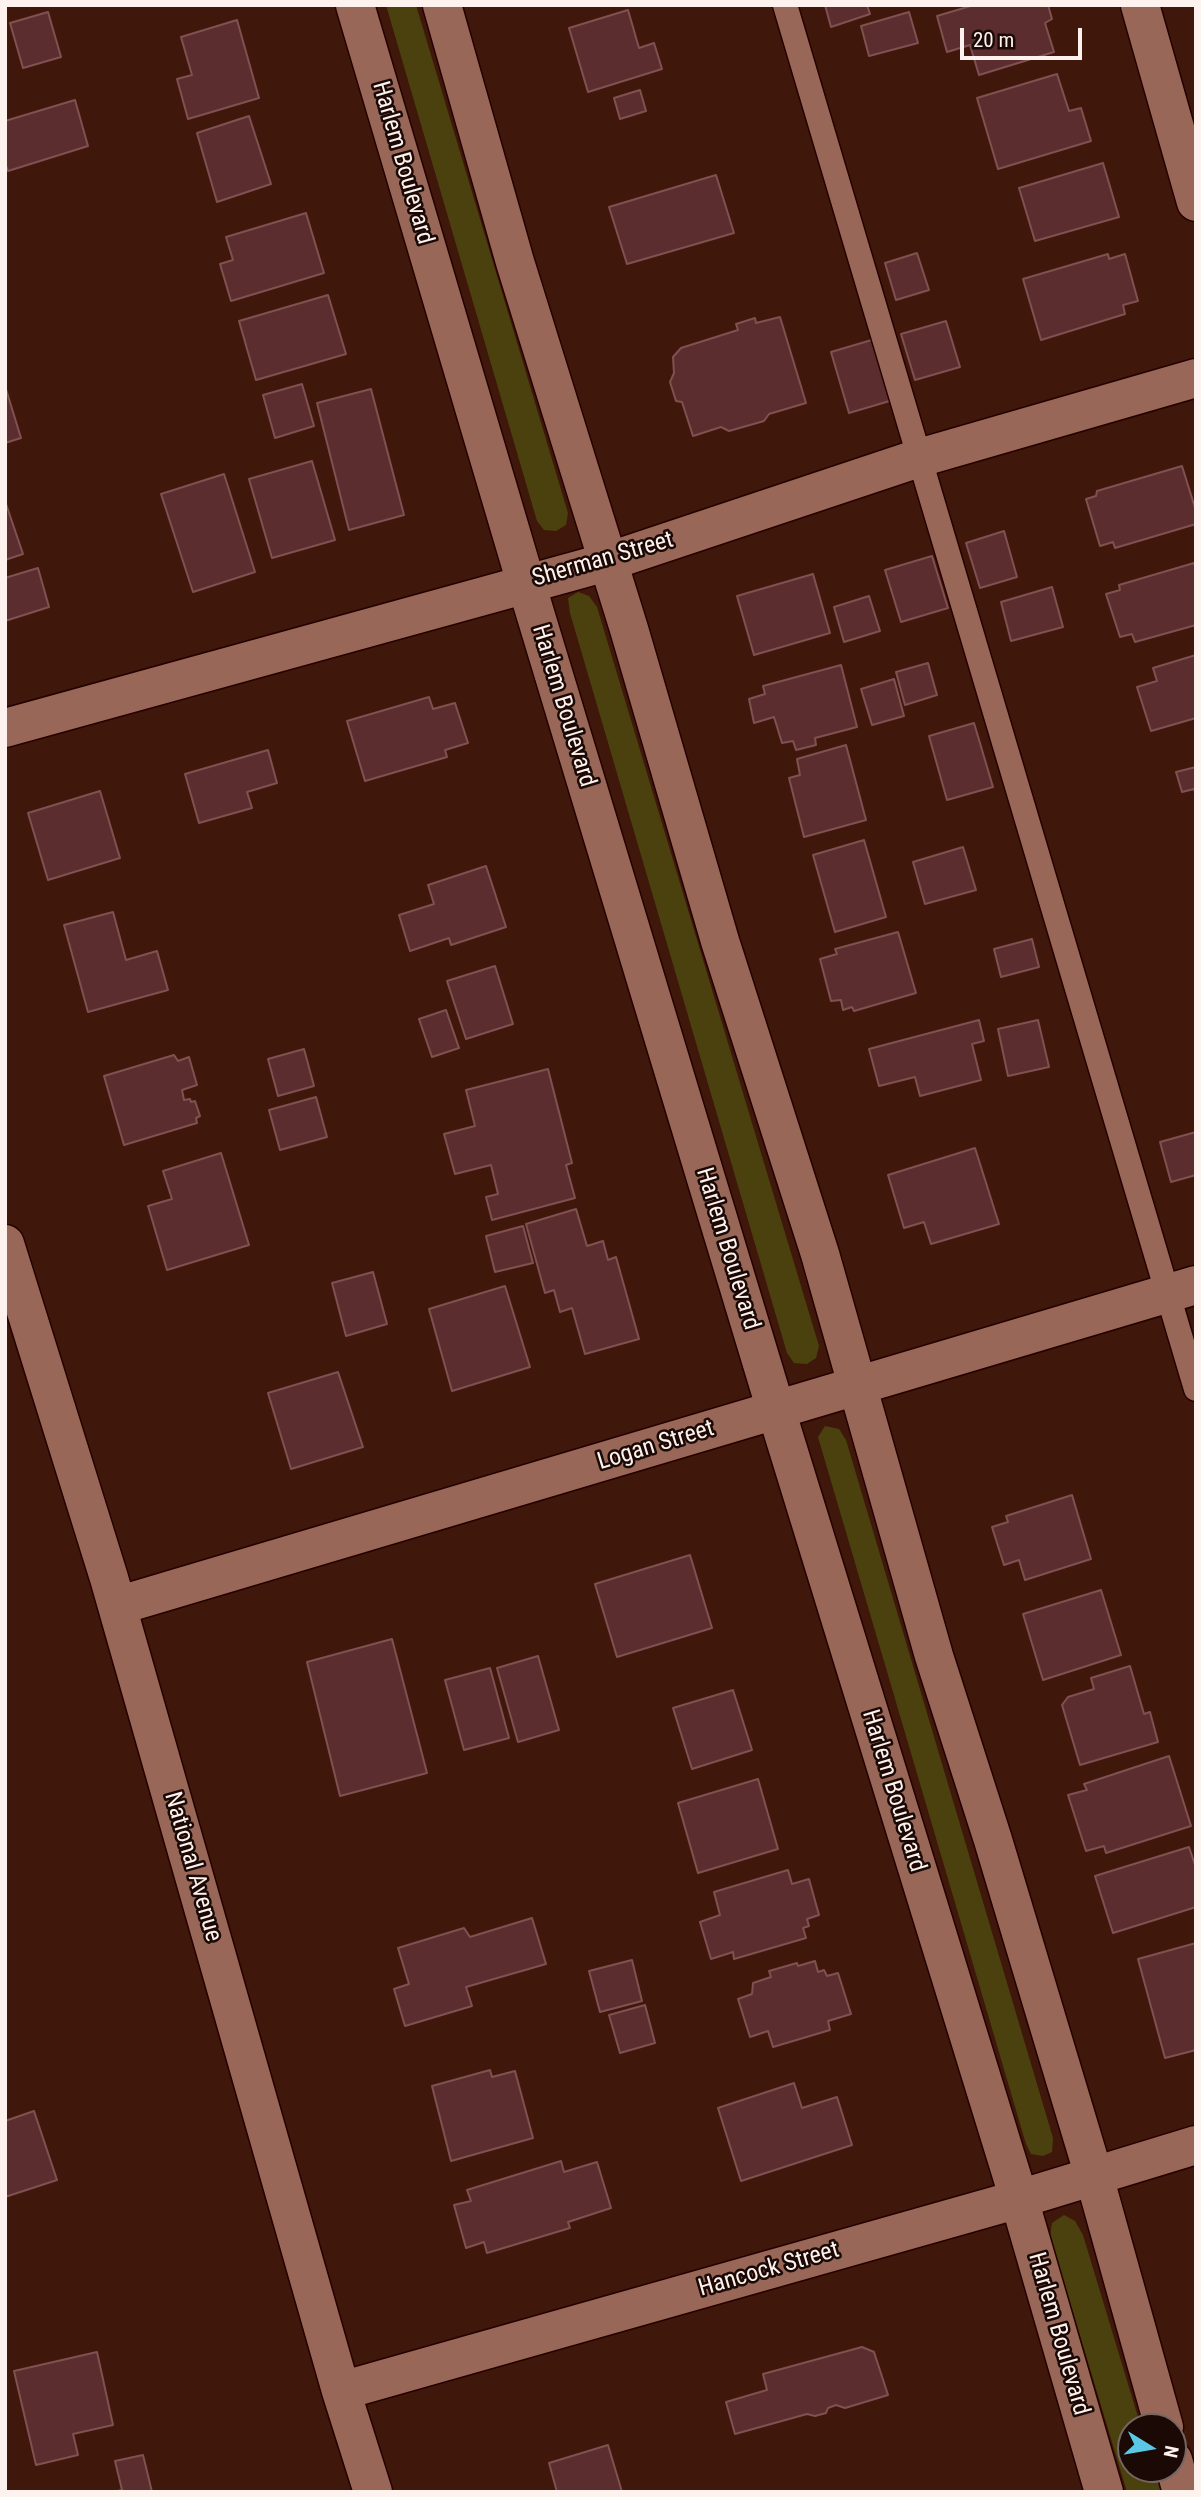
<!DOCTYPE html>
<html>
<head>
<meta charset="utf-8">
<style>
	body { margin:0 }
	#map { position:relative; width:1201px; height:2497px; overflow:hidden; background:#40180b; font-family:"Roboto Condensed",sans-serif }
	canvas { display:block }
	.frame { position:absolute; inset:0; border:7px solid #fef2ee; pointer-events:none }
	.north { position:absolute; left:1117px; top:2413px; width:70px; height:70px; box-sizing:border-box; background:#1b0905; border:2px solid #766662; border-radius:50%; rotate:101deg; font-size:19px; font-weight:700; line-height:28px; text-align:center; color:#fef2ee }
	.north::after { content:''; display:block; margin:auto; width:24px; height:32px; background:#5ac8e5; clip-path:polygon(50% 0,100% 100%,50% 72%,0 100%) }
	.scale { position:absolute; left:960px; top:28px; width:122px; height:32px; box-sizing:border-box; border:4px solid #fef2ee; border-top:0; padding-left:9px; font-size:21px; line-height:24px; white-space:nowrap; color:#fef2ee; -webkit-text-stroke:5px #1b0905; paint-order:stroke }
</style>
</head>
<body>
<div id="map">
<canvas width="1201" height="2497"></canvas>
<div class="frame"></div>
<div class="north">N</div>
<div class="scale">20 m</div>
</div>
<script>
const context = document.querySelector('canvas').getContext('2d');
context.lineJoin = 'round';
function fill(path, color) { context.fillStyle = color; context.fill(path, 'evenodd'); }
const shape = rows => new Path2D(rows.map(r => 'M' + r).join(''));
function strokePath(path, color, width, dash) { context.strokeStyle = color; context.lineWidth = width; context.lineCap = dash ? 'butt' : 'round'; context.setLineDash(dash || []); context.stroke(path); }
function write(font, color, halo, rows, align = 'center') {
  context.font = font + ' "Roboto Condensed",sans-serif'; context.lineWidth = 5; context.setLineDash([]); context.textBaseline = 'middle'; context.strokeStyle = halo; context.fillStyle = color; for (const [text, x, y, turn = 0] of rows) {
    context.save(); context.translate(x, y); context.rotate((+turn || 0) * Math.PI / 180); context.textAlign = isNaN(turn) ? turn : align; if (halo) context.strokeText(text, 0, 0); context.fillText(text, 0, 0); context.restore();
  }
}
fill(shape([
	[386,5,416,5,568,513,566,525,556,531,544,530,537,521],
	[578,592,589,596,597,607,819,1346,816,1358,807,1364,794,1363,787,1353,570,613,568,598],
	[825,1426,839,1429,846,1440,1053,2138,1052,2152,1043,2156,1031,2154,1026,2144,818,1437],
	[1064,2215,1075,2221,1083,2235,1141,2427,1131,2427,1131,2469,1154,2469,1161,2492,1127,2492,1050,2236,1052,2223]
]), '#4a410e');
const building = shape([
	[825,5,867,5,870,14,831,27,825,5],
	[974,5,1048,5,1052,19,1045,23,1054,52,979,75,970,45,947,52,937,16,974,5],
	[628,10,639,48,654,43,662,69,588,92,569,28,628,10],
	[48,12,61,57,23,68,10,23,48,12],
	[909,12,918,43,869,56,861,26,909,12],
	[237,20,259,98,188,119,177,79,192,75,181,37,237,20],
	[1057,74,1069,111,1081,108,1091,141,998,169,977,98,1057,74],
	[640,90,646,111,620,119,614,98,640,90],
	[75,100,88,146,8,171,5,163,5,121,75,100],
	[249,116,271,184,217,202,197,133,249,116],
	[1103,163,1119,217,1035,241,1019,188,1103,163],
	[716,175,734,233,627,264,609,207,716,175],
	[306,213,324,273,231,301,220,264,233,260,226,237,306,213],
	[917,253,929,290,896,300,885,263,917,253],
	[1108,254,1109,259,1125,254,1138,301,1123,305,1125,314,1041,340,1023,279,1108,254],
	[328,295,346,354,256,380,239,321,328,295],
	[780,317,806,403,769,414,764,421,729,431,721,427,693,436,682,402,676,401,670,382,674,373,673,357,681,348,738,330,736,324,755,318,756,323,780,317],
	[946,321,960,367,915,380,901,334,946,321],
	[875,339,893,400,849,413,831,352,875,339],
	[302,384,314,426,275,438,263,395,302,384],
	[5,386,21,438,5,443,5,386],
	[371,389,404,515,349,530,317,403,371,389],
	[312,461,335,540,272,558,249,479,312,461],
	[1182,466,1196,511,1196,524,1115,548,1113,542,1100,546,1086,499,1096,496,1097,491,1182,466],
	[224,474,255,572,193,592,161,494,224,474],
	[5,501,23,554,5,560,5,501],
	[1004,531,1017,577,980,588,966,543,1004,531],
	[932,556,948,608,901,622,885,570,932,556],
	[1194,563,1196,569,1196,625,1135,642,1132,634,1120,637,1106,594,1120,590,1119,585,1194,563],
	[38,568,49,607,5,621,5,578,38,568],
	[813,574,830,633,754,655,737,596,813,574],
	[1052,587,1063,627,1011,641,1001,602,1052,587],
	[869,596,880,631,844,642,834,607,869,596],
	[1196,655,1196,718,1151,731,1137,687,1157,681,1153,668,1196,655],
	[928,663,937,695,905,705,896,672,928,663],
	[841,665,857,727,815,738,816,745,796,750,793,741,782,743,774,717,754,723,749,699,765,694,763,686,841,665],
	[894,679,904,716,872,725,861,689,894,679],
	[429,697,433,709,455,703,468,743,445,750,447,757,365,781,347,721,429,697],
	[974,723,993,787,947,800,929,736,974,723],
	[846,745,866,820,804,837,789,778,800,775,797,759,846,745],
	[268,750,277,783,247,792,252,808,199,823,185,774,268,750],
	[1196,767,1196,795,1194,789,1182,792,1176,772,1196,767],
	[100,791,120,858,48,880,28,813,100,791],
	[864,840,886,917,835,932,813,855,864,840],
	[963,847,976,890,925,904,913,862,963,847],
	[486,866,506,927,451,945,449,938,410,951,399,915,434,904,428,885,486,866],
	[113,912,126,960,157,951,168,990,88,1012,64,925,113,912],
	[898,932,916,993,854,1011,852,1007,843,1010,841,1000,831,1001,820,959,837,954,835,949,898,932],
	[1032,939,1039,967,1001,977,994,949,1032,939],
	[495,966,513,1024,466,1039,447,981,495,966],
	[446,1010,459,1048,432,1057,419,1019,446,1010],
	[979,1020,984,1041,972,1044,981,1080,920,1096,915,1077,879,1086,869,1049,979,1020],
	[1038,1020,1049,1067,1008,1076,998,1029,1038,1020],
	[304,1049,314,1086,278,1096,268,1059,304,1049],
	[174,1055,178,1061,189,1057,197,1085,182,1090,184,1100,190,1099,191,1102,195,1101,200,1116,196,1118,197,1123,124,1145,104,1076,174,1055],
	[548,1069,572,1163,566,1165,575,1198,492,1220,486,1197,498,1194,491,1165,455,1174,444,1134,475,1126,466,1090,548,1069],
	[316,1097,327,1137,280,1150,269,1110,316,1097],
	[1196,1132,1196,1175,1171,1182,1160,1142,1196,1132],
	[975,1148,999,1224,931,1244,924,1222,904,1228,888,1175,975,1148],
	[221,1153,249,1245,167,1270,148,1206,172,1199,163,1171,221,1153],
	[576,1209,587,1246,603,1241,608,1260,616,1257,639,1339,585,1354,572,1308,560,1312,554,1290,545,1293,526,1224,576,1209],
	[523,1226,533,1263,495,1272,486,1236,523,1226],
	[373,1272,387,1324,346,1336,332,1283,373,1272],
	[505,1286,530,1367,452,1391,429,1309,505,1286],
	[338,1372,363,1447,291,1469,268,1393,338,1372],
	[1072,1495,1091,1559,1025,1580,1019,1560,1004,1565,992,1527,1008,1522,1006,1516,1072,1495],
	[690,1555,712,1628,617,1657,595,1584,690,1555],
	[1101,1590,1121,1655,1043,1680,1023,1614,1101,1590],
	[392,1639,427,1773,340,1796,307,1662,392,1639],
	[538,1656,559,1730,518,1742,497,1668,538,1656],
	[1130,1666,1144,1714,1150,1712,1158,1742,1080,1765,1062,1705,1068,1697,1094,1689,1091,1678,1130,1666],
	[490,1668,509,1738,464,1750,445,1680,490,1668],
	[733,1690,752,1750,692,1769,673,1708,733,1690],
	[1169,1756,1191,1826,1106,1853,1104,1846,1086,1851,1068,1795,1087,1790,1084,1784,1169,1756],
	[758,1779,778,1849,698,1873,678,1803,758,1779],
	[1189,1847,1196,1868,1196,1907,1113,1933,1095,1876,1189,1847],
	[788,1870,792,1884,809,1879,819,1915,807,1919,809,1926,803,1928,806,1938,734,1959,733,1952,711,1959,700,1922,720,1915,714,1892,788,1870],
	[532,1918,546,1964,466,1987,472,2006,405,2026,394,1989,409,1984,398,1948,464,1928,470,1937,532,1918],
	[1196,1943,1196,2050,1165,2058,1138,1959,1196,1943],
	[632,1960,642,2001,600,2012,589,1971,632,1960],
	[815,1961,818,1972,824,1970,827,1976,838,1973,851,2014,828,2021,830,2030,773,2047,768,2031,750,2037,738,1999,752,1994,753,1983,771,1977,769,1971,797,1963,798,1966,815,1961],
	[645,2005,655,2043,620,2053,609,2015,645,2005],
	[490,2070,492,2077,515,2071,533,2138,451,2161,432,2086,490,2070],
	[794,2083,802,2108,837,2097,852,2145,741,2181,718,2108,794,2083],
	[34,2111,57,2180,5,2197,5,2121,34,2111],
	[561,2161,564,2172,597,2162,611,2208,568,2222,570,2228,487,2253,484,2242,466,2248,454,2205,471,2201,467,2190,561,2161],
	[862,2347,874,2352,888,2395,845,2408,836,2405,828,2408,826,2413,815,2416,807,2414,735,2434,726,2402,767,2390,763,2374,862,2347],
	[97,2352,113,2425,73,2434,78,2455,36,2465,14,2371,97,2352],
	[608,2445,622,2492,557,2492,549,2463,608,2445],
	[143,2455,152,2492,113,2492,122,2490,115,2461,143,2455]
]);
fill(building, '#5b2d2f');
strokePath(building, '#815051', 2);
const service = shape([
	[785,5,1196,1389]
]);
const minor = shape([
	[1140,5,1196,202],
	[5,728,607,562,919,458,1196,378],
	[5,1244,109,1578,341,2391,373,2492],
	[117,1606,1196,1285],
	[341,2391,1019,2199,1196,2145]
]);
const tertiary = shape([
	[355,5,526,583,776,1410,1019,2199,1104,2492],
	[442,5,515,262,629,629,720,941,820,1254,934,1656,993,1840,1094,2176,1164,2427],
	[1173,2460,1182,2492]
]);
strokePath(service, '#250100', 27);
strokePath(minor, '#250100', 41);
strokePath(tertiary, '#250100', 41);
strokePath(service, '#986758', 24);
strokePath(minor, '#986758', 38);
strokePath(tertiary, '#986758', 38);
write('24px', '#fef2ee', '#1b0905', [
	["Harlem Boulevard",402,163,74],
	["Sherman Street",603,560,-16],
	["Harlem Boulevard",563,706,73],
	["Harlem Boulevard",727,1249,73],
	["Logan Street",656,1446,-17],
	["Harlem Boulevard",893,1791,73],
	["National Avenue",192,1867,74],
	["Hancock Street",769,2270,-16],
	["Harlem Boulevard",1058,2334,74]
]);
</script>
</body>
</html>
